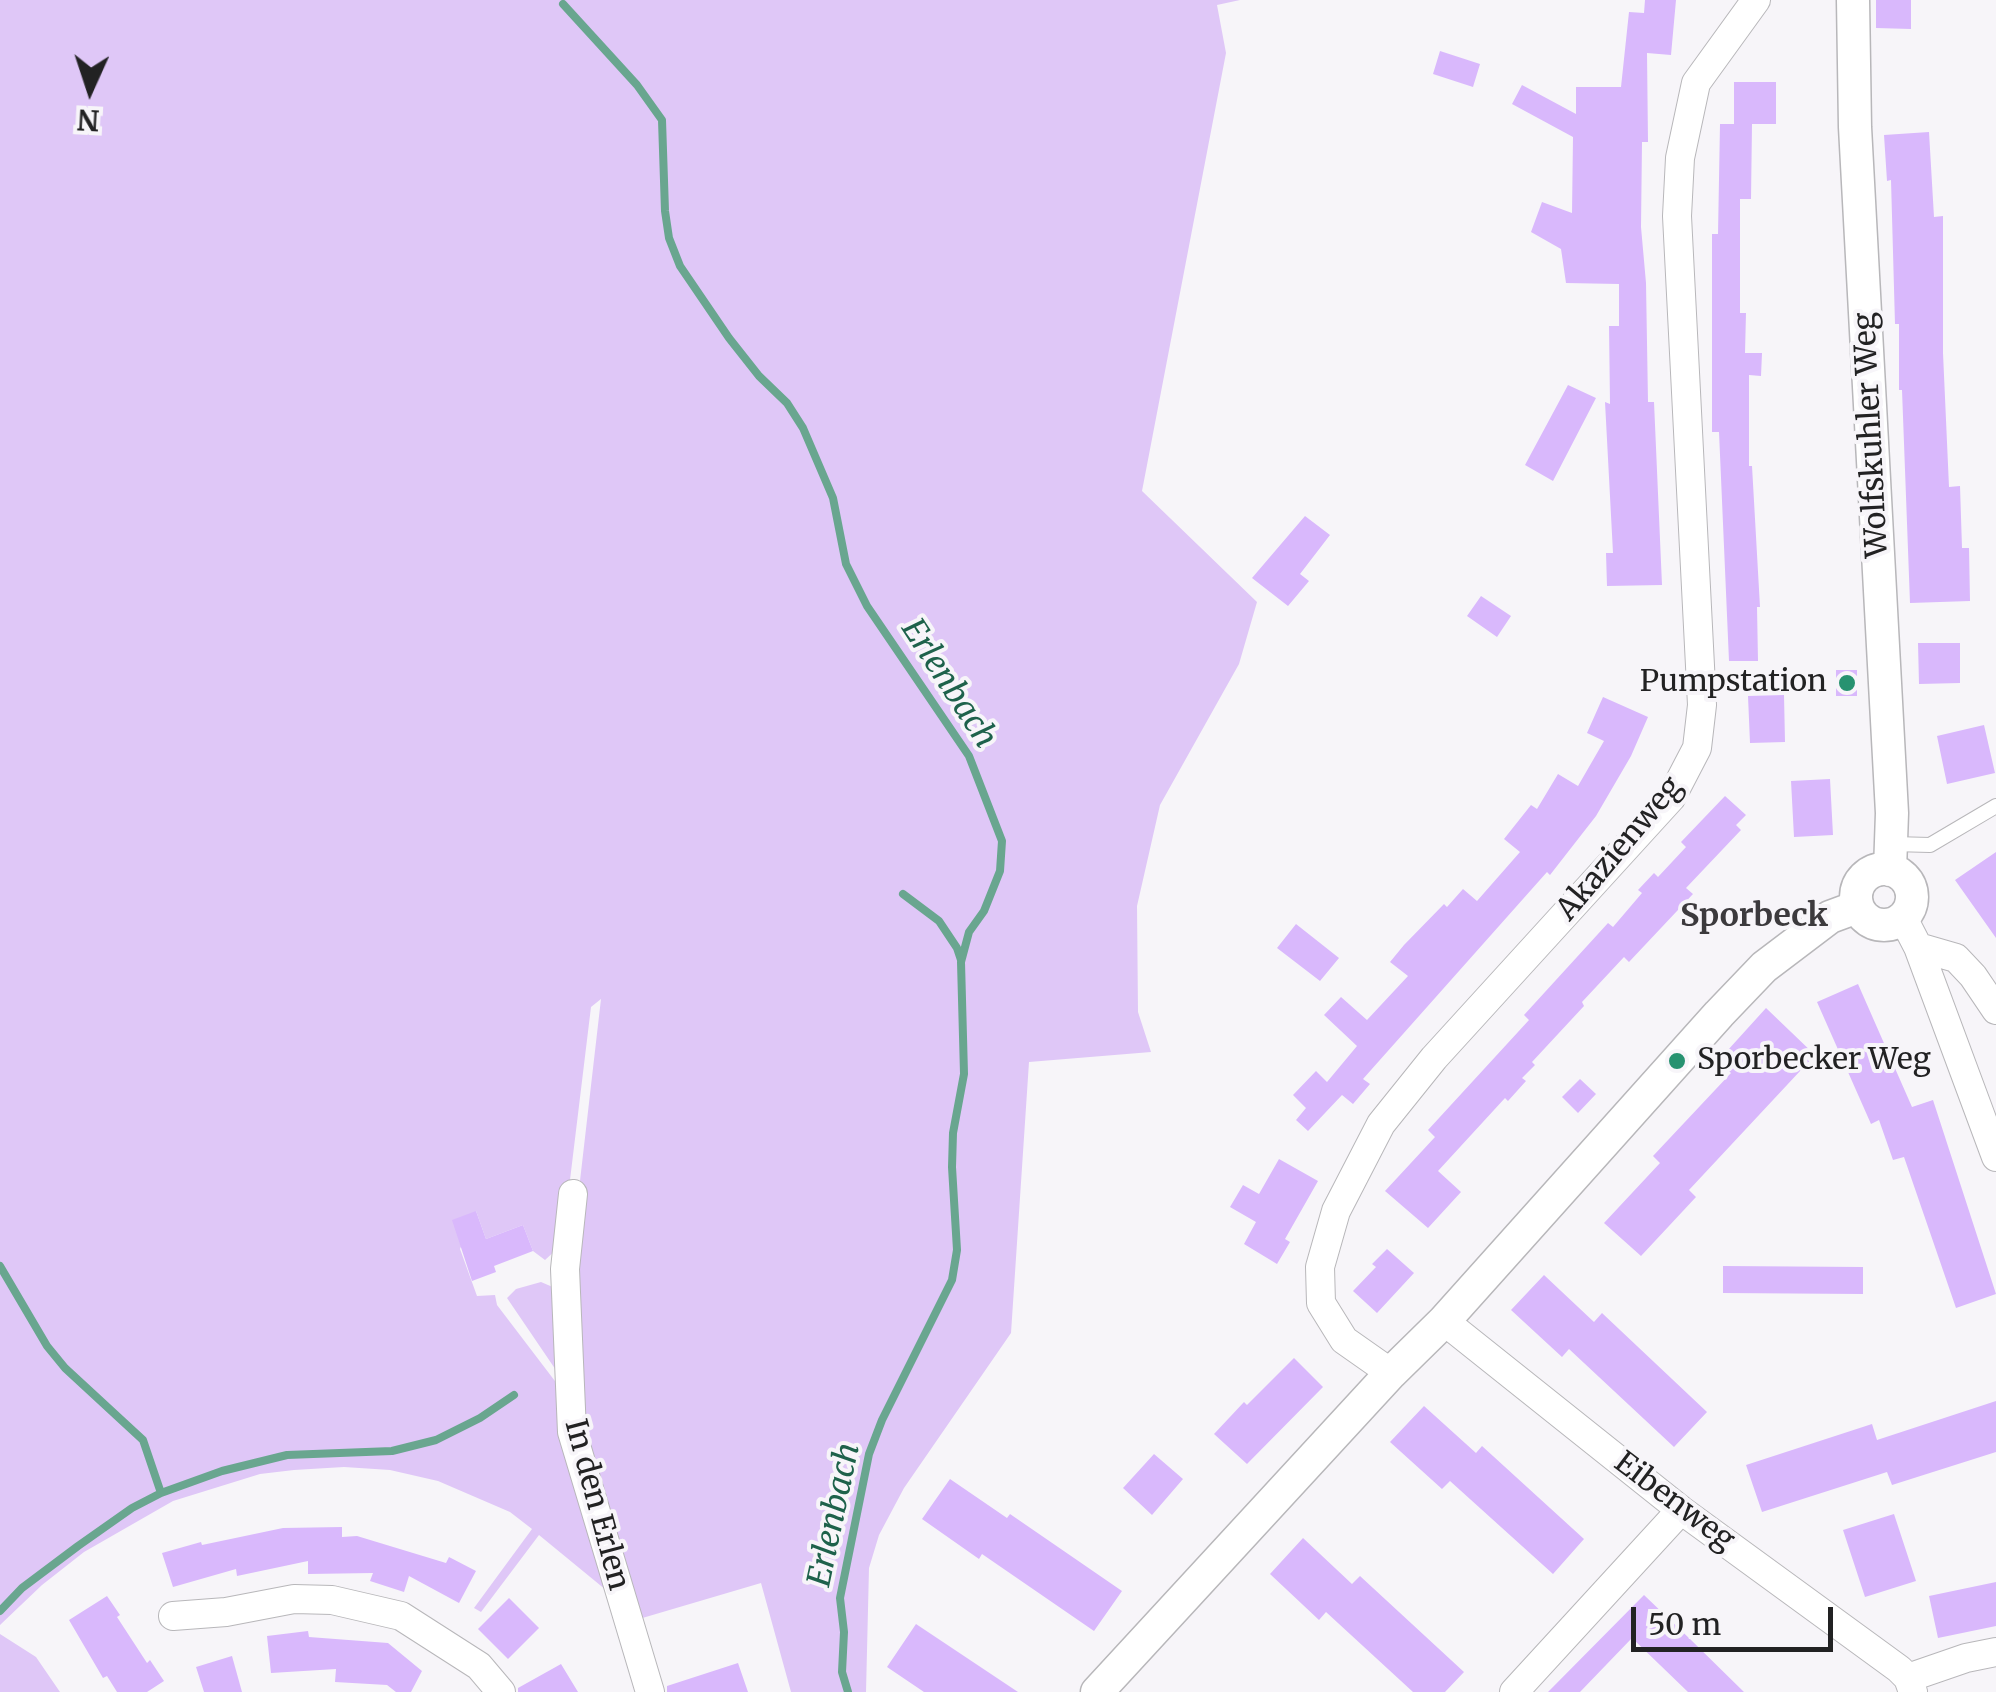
<!DOCTYPE html>
<html>
<head>
<meta charset="utf-8">
<style>
	body { margin:0 }
	#map { position:relative; width:1996px; height:1692px; overflow:hidden; background:#f7f5f9; font-family:Merriweather,serif }
	canvas { display:block }
	.north { position:absolute; left:40px; top:40px; width:100px; height:100px; -webkit-text-stroke:8px #f7f5f9; paint-order:stroke; rotate:183deg; font-size:28px; font-weight:700; line-height:40px; text-align:center; color:#222223 }
	.north::after { content:''; display:block; margin:auto; width:35px; height:45px; background:#222223; clip-path:polygon(50% 0,100% 100%,50% 72%,0 100%) }
	.scale { position:absolute; left:1631px; top:1607px; width:202px; height:45px; box-sizing:border-box; border:5px solid #222223; border-top:0; padding-left:12px; font-size:30px; line-height:35px; white-space:nowrap; color:#222223; -webkit-text-stroke:8px #f7f5f9; paint-order:stroke }
</style>
</head>
<body>
<div id="map">
<canvas width="1996" height="1692"></canvas>
<div class="north">N</div>
<div class="scale">50 m</div>
</div>
<script>
const context = document.querySelector('canvas').getContext('2d');
context.lineJoin = 'round';
function fill(path, color) { context.fillStyle = color; context.fill(path, 'evenodd'); }
const shape = rows => new Path2D(rows.map(r => 'M' + r).join(''));
function strokePath(path, color, width, dash) { context.strokeStyle = color; context.lineWidth = width; context.lineCap = dash ? 'butt' : 'round'; context.setLineDash(dash || []); context.stroke(path); }
function write(font, color, halo, rows, align = 'center') {
  context.font = font + ' Merriweather,serif'; context.lineWidth = 8; context.setLineDash([]); context.textBaseline = 'middle'; context.strokeStyle = halo; context.fillStyle = color; for (const [text, x, y, turn = 0] of rows) {
    context.save(); context.translate(x, y); context.rotate((+turn || 0) * Math.PI / 180); context.textAlign = isNaN(turn) ? turn : align; if (halo) context.strokeText(text, 0, 0); context.fillText(text, 0, 0); context.restore();
  }
}
fill(shape([
	[0,0,1240,0,1217,5,1226,53,1142,491,1257,602,1239,664,1160,805,1137,906,1138,1012,1151,1052,1029,1062,1011,1333,904,1488,879,1535,869,1568,866,1692,791,1692,761,1583,639,1619,583,1446,575,1224,601,999,591,1007,565,1221,558,1248,545,1260,533,1251,523,1225,486,1239,476,1211,460,1249,477,1296,495,1295,497,1305,561,1389,557,1409,561,1436,606,1590,539,1535,481,1612,474,1608,532,1529,510,1512,438,1481,390,1470,344,1467,294,1470,260,1474,173,1501,84,1552,42,1585,0,1625],
	[541,1282,555,1288,562,1379,507,1298,516,1289],
	[0,1634,36,1657,60,1692,0,1692]
]), '#dfc7f7');
strokePath(shape([
	[563,4,637,85,662,120,665,211,669,238,680,266,729,338,759,376,787,403,803,428,833,498,846,564,867,606,969,756,1002,841,1000,871,984,911,969,932,961,962,964,1074,953,1133,952,1167,957,1250,952,1280,882,1420,869,1454,840,1598,844,1632,842,1672,848,1692],
	[903,894,939,921,957,948,961,960],
	[0,1266,47,1346,65,1368,143,1440,161,1493],
	[0,1611,22,1588,78,1546,132,1508,161,1493,222,1471,287,1455,392,1451,436,1440,480,1418,514,1395]
]), '#69a68f', 8);
fill(shape([
	[1645,0,1676,0,1671,55,1647,53,1648,142,1642,142,1641,227,1646,283,1648,402,1654,402,1662,585,1607,586,1606,553,1613,553,1605,402,1610,404,1609,326,1619,326,1619,284,1566,283,1561,249,1531,232,1542,202,1572,213,1573,137,1512,104,1522,85,1576,114,1576,87,1621,87,1629,12,1644,13],
	[1876,0,1911,0,1911,29,1876,28],
	[1440,51,1480,64,1473,87,1433,74],
	[1734,82,1776,82,1776,124,1734,124],
	[1720,124,1752,124,1751,199,1740,199,1740,313,1746,313,1745,353,1762,353,1761,376,1749,375,1749,466,1752,466,1760,607,1757,607,1758,661,1729,661,1719,432,1712,432,1712,234,1718,234],
	[1929,132,1934,217,1943,216,1943,353,1949,487,1960,486,1962,548,1969,548,1970,601,1910,603,1902,390,1899,390,1899,324,1895,324,1891,180,1887,181,1884,135],
	[1568,385,1596,398,1553,481,1525,465],
	[1305,516,1330,535,1300,574,1309,581,1288,606,1252,578],
	[1481,596,1511,616,1497,637,1467,616],
	[1918,643,1960,643,1960,683,1919,684],
	[1836,670,1857,670,1857,696,1836,696],
	[1784,695,1785,742,1750,743,1748,696],
	[1603,697,1648,717,1631,756,1596,816,1550,875,1547,872,1363,1079,1370,1084,1353,1104,1342,1095,1308,1131,1296,1120,1306,1108,1293,1095,1316,1071,1327,1082,1357,1046,1324,1015,1341,997,1367,1020,1408,976,1390,962,1404,945,1444,904,1447,907,1463,889,1477,901,1520,852,1504,839,1531,805,1537,809,1558,774,1578,786,1604,741,1587,733],
	[1984,725,1995,773,1947,784,1937,736],
	[1830,779,1833,835,1794,837,1791,781],
	[1725,796,1746,815,1736,825,1741,830,1686,888,1693,894,1629,962,1624,957,1582,1002,1584,1006,1532,1062,1535,1065,1522,1078,1526,1081,1508,1101,1505,1098,1438,1171,1461,1192,1428,1228,1385,1191,1435,1137,1428,1130,1529,1020,1524,1015,1608,923,1613,927,1642,893,1638,890,1654,873,1658,877,1686,847,1681,842],
	[1996,852,1996,938,1955,880],
	[1296,924,1339,958,1320,981,1277,948],
	[1858,984,1912,1107,1933,1100,1996,1294,1956,1308,1904,1157,1893,1160,1879,1120,1871,1124,1817,1002],
	[1766,1008,1815,1055,1689,1190,1696,1197,1641,1256,1604,1223,1660,1163,1653,1156,1731,1073,1718,1061],
	[1580,1079,1596,1094,1578,1113,1562,1097],
	[1279,1159,1318,1181,1285,1239,1290,1242,1277,1264,1244,1244,1256,1222,1230,1207,1243,1185,1259,1194],
	[476,1211,486,1239,523,1225,533,1251,494,1266,496,1272,472,1281,452,1220],
	[1387,1249,1414,1273,1377,1313,1353,1291,1376,1267,1372,1264],
	[1723,1266,1863,1267,1863,1294,1723,1293],
	[1544,1275,1594,1322,1602,1313,1707,1412,1674,1447,1569,1349,1562,1357,1511,1310],
	[1294,1358,1323,1387,1247,1464,1214,1434,1244,1402,1247,1405],
	[1996,1401,1996,1452,1892,1485,1887,1472,1762,1512,1746,1465,1872,1424,1877,1440],
	[1424,1406,1476,1453,1482,1446,1584,1539,1553,1574,1450,1481,1442,1489,1390,1442],
	[1154,1454,1183,1479,1152,1515,1123,1488],
	[950,1479,1007,1518,1010,1514,1122,1591,1094,1631,982,1554,979,1559,922,1519],
	[1894,1514,1916,1581,1865,1597,1843,1530],
	[342,1527,342,1537,357,1536,446,1563,449,1557,476,1571,459,1603,409,1576,404,1592,370,1581,373,1573,308,1574,308,1561,237,1576,236,1569,173,1587,162,1553,201,1542,202,1545,283,1528],
	[1303,1538,1352,1584,1360,1576,1464,1672,1445,1692,1413,1692,1326,1612,1319,1620,1270,1574],
	[1996,1582,1996,1626,1938,1638,1929,1596],
	[1644,1595,1690,1639,1744,1692,1688,1692,1632,1638,1580,1692,1548,1692],
	[107,1596,120,1615,117,1617,147,1663,150,1660,164,1681,147,1692,117,1692,107,1676,103,1678,69,1620],
	[509,1598,539,1628,508,1659,478,1629],
	[916,1624,1018,1692,924,1692,887,1667],
	[308,1631,309,1637,388,1643,422,1671,411,1692,396,1692,387,1685,335,1682,336,1669,271,1673,267,1636],
	[232,1656,242,1692,204,1692,196,1667],
	[738,1663,748,1692,667,1692,667,1686],
	[561,1664,578,1692,518,1692,518,1688]
]), '#d9b8fc');
const service = shape([
	[1893,844,1930,845,1996,806]
]);
const minor = shape([
	[1903,918,1918,947,1996,1157],
	[1918,947,1956,958,1973,976,1996,1010],
	[573,1194,565,1269,572,1432,650,1692],
	[1444,1321,1681,1510,1899,1669,1908,1678,1913,1692],
	[1391,1373,1344,1340,1321,1303,1320,1267,1336,1211,1381,1124,1434,1058,1671,798,1697,748,1702,705,1677,216,1680,158,1696,83,1756,0],
	[173,1616,226,1612,294,1599,332,1600,401,1616,479,1666,501,1692],
	[1908,1678,1966,1658,1996,1652],
	[1514,1692,1681,1510]
]);
const tertiary = shape([
	[1853,0,1855,127,1892,813,1890,870],
	'1856 897a28 28 0 1 1 56 0a28 28 0 1 1-56 0Z',
	[1097,1692,1391,1373,1444,1321,1719,1014,1764,967,1830,917,1857,907]
]);
strokePath(service, '#b8b7ba', 16);
strokePath(minor, '#b8b7ba', 30);
strokePath(tertiary, '#b8b7ba', 35);
strokePath(service, '#fff', 14);
strokePath(minor, '#fff', 28);
strokePath(tertiary, '#fff', 32);
for (const [x, y, r, color] of [
	[1847,683,10,"#279270"],
	[1677,1061,10,"#279270"]
]) { const dot = new Path2D(); dot.arc(x, y, r, 0, 2 * Math.PI); context.fillStyle = color; context.fill(dot); strokePath(dot, '#f7f5f9', 4); }
write('30px', '#222223', '#f7f5f9', [
	["Wolfskuhler Weg",1872,435,-93],
	["Akazienweg",1620,849,-50],
	["Eibenweg",1674,1502,37],
	["In den Erlen",596,1505,75]
]);
write('30px', '#222223', '#f7f5f9', [
	["Pumpstation",1827,683],
	["Sporbecker Weg",1697,1061,"left"]
], 'right');
write('italic 32px', '#1e624b', '#f7f5f9', [
	["Erlenbach",948,684,57],
	["Erlenbach",835,1515,-78]
]);
write('bold 32px', '#3c3a3d', '#f7f5f9', [
	["Sporbeck",1754,917]
]);
</script>
</body>
</html>
